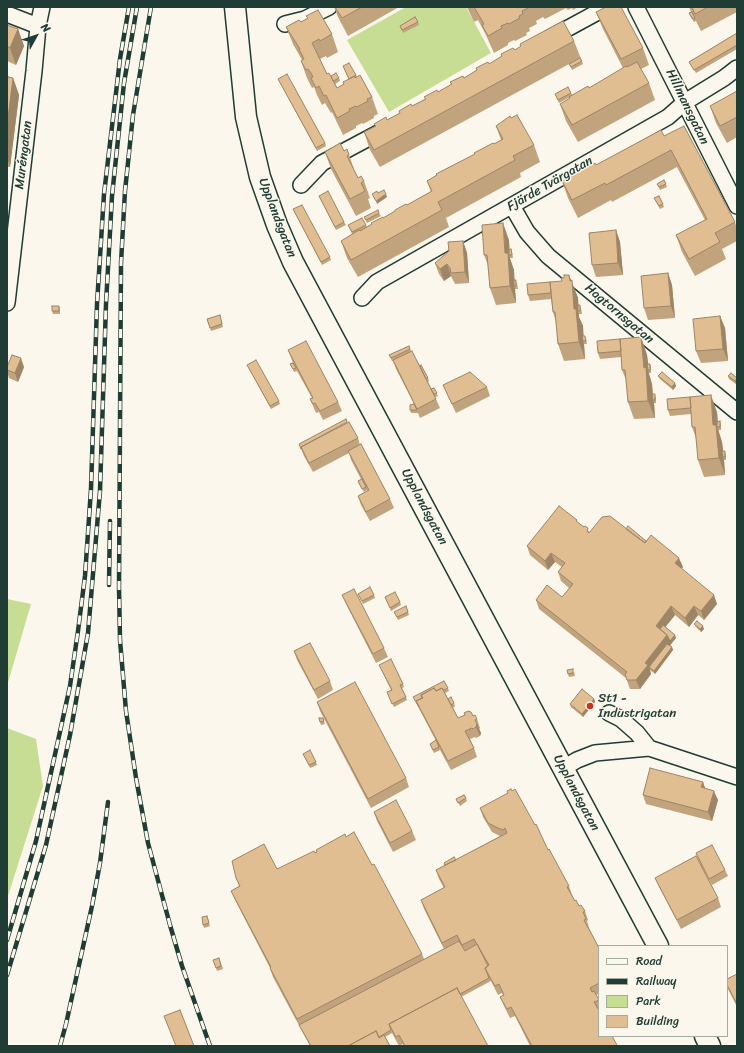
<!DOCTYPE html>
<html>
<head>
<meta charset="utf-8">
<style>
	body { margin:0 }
	#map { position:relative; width:744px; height:1053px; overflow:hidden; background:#fbf7ec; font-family:Sriracha,sans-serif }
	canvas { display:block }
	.frame { position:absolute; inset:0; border:8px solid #1f3d34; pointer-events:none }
	.legend { position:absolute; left:598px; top:945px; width:130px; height:92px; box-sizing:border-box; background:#fbf7ec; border:1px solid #a3ada2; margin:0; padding:5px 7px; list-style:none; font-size:12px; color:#1f3d34 }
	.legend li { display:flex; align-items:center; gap:8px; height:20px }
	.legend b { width:20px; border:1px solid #a3ada2 }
	.north { position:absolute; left:16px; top:16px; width:40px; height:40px; -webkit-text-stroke:3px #fbf7ec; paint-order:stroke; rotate:50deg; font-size:11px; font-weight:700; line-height:16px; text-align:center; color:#1f3d34 }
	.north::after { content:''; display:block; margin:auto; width:14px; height:18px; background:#1f3d34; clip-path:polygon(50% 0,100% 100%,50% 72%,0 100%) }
</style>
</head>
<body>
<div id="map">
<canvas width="744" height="1053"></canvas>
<div class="frame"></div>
<ul class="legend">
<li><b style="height:5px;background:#fbf7ec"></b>Road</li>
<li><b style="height:5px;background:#1f3d34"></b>Railway</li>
<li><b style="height:11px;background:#c6dd93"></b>Park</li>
<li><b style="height:11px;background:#e0be92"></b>Building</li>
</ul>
<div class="north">N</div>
</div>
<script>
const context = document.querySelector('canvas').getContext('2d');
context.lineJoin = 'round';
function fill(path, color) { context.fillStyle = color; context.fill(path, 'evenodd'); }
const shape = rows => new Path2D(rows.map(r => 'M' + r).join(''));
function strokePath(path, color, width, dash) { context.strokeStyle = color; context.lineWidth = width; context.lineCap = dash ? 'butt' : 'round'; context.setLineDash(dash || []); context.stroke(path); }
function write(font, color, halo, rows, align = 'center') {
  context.font = font + ' Sriracha,sans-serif'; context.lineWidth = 3; context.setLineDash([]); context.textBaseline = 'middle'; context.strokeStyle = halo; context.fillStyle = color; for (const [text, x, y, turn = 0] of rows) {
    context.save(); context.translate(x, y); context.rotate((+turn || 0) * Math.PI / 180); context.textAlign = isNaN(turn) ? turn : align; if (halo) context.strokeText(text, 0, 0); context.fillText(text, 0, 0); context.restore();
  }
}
fill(shape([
	[406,7,466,7,491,53,389,112,347,40],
	[7,599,31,604,7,686],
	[7,728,36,739,43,786,7,899]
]), '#c6dd93');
const minor = shape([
	[636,7,737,206],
	[7,14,38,26],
	[285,24,305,19,329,7],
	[550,38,607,7],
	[301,185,322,163,384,130],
	[512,206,527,232,548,256,737,412],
	[362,298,377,282,668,117,685,102,724,78,737,68],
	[7,303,34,71,38,26,42,7],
	[609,713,621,719,637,733,649,748],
	[562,769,577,760,595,753,649,748,737,777]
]);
const major = shape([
	[235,7,246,117,260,177,277,225,293,262,658,946],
	[705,1036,710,1046]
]);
strokePath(minor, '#1f3d34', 18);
strokePath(major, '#1f3d34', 23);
strokePath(minor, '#fbf7ec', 15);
strokePath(major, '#fbf7ec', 20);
const rail = shape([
	[151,7,133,115,125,191,121,263,119,587,120,640,126,711,136,778,148,843,170,925,182,966,210,1046],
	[109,585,110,521],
	[7,940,36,841,70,686,78,631,85,576,91,489,97,304,104,194,120,59,129,7],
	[7,975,46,845,70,735,88,633,100,491,106,304,112,196,124,83,137,7],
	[60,1046,66,1024,92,906,100,863,108,802]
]);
strokePath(rail, '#1f3d34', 4.5);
strokePath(rail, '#fbf7ec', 3, [9]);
fill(shape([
	[334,7,399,7,348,36,338,17],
	[467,7,578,7,573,10,572,8,568,10,566,8,545,19,543,17,536,21,537,24,529,28,530,31,526,33,527,35,515,41,514,40,508,43,508,45,494,53,489,42,486,35,478,20,474,22],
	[689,7,737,7,737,12,701,31,696,21,694,22,690,16,689,13,691,12],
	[596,12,643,48,649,65,641,69,649,83,655,100,578,142,566,121,560,104,570,98,570,97,559,103,555,94,571,93,572,95,589,88,623,68,603,29],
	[306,16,332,34,338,52,327,58,326,56,320,59,327,74,331,77,339,78,340,81,335,84,337,88,344,84,349,79,343,66,356,75,357,77,372,97,378,114,374,116,374,118,363,124,362,123,356,126,356,128,343,135,332,112,331,113,325,103,322,105,317,95,314,87,312,88,307,78,301,61,302,60,293,44,286,27,301,22,308,19],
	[418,22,419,25,403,33,400,26],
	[7,25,18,29,24,46,16,65,7,61],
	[737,33,737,49,696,73,689,62],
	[574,41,583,64,572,70,569,64,380,167,370,150,364,132,375,126,374,124,387,120,400,113,399,111,412,106,425,99,424,97,438,92,451,85,450,82,464,78,477,70,476,68,489,64,502,57,501,54,515,50],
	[7,76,8,77,13,78,19,95,10,167,7,167],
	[278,79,325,143,326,146,317,151],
	[737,91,737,137,727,143,716,123,710,106],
	[511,118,534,145,540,162,520,173,521,177,446,218,449,227,358,277,347,258,341,241,352,234,348,225,366,225,367,227,431,192,427,181,437,175,436,174,475,154,501,140,496,126],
	[664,136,735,222,737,229,737,241,722,249,726,259,695,276,682,252,676,235,705,220,677,167,612,202,611,200,578,218,568,198,562,181,596,165],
	[344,151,349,155,355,172,358,178,364,181,370,198,368,199,371,208,356,216,331,169,325,152],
	[664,180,667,187,660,190,657,184],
	[319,196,344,222,346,225,336,230],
	[654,198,663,204,664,207,660,209],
	[293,209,330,257,331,260,322,265],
	[379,213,381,216,367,223,364,217],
	[616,230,620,242,623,275,596,277,592,265],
	[509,240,509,250,511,249,512,252,513,258,510,258,510,261,514,270,514,280,517,283,518,289,515,289,516,303,496,305,490,288,488,265,484,255],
	[463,241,467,253,469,283,455,284,451,276,444,281,439,274,435,263],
	[668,273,672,285,675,318,648,320,644,308],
	[569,275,578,298,578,305,580,305,581,308,582,314,579,314,579,317,583,326,583,336,586,339,587,344,584,344,585,359,564,361,558,344,556,322,553,312,551,299,530,301,528,295,562,281,564,278],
	[59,306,60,309,60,314,53,314,52,311],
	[220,315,223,327,211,331,207,319],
	[720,316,725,328,728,361,701,363,696,351],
	[641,337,647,355,648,364,650,364,651,367,651,373,649,373,649,375,652,384,653,394,656,397,656,403,654,403,655,418,634,419,628,402,626,380,622,370,621,357,600,359,598,353],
	[409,346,411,351,420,366,428,378,429,381,428,382,431,389,434,388,438,396,435,397,440,408,420,418,418,413,411,413,410,410,414,404,396,369,393,361,392,361,389,355],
	[288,350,338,402,342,411,323,420,319,412,316,413,310,399,312,398,297,371,294,372,292,367,290,364,293,363],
	[247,365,279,401,280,404,271,409],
	[7,367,24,367,18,382,9,378,7,372],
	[658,376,676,386,673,390,660,379],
	[728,376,737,378,736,384,729,379],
	[443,385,487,387,490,396,456,413,447,394],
	[667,399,717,412,718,422,720,421,721,424,721,430,719,430,719,432,722,442,723,451,726,454,726,460,724,460,725,475,704,477,698,460,696,438,692,427,691,414,670,416,668,410],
	[358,438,360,445,390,499,394,508,370,521,361,505,358,496,367,491,367,490,364,492,359,484,358,481,361,479,351,460,349,453,313,472,304,456,299,444],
	[578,523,590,532,626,529,646,541,683,567,681,569,717,604,704,620,698,615,689,627,675,615,665,627,676,638,670,645,673,650,655,674,650,670,651,674,640,689,630,689,626,678,539,609,536,600,562,597,569,588,561,581,558,572,562,567,555,562,548,570,530,555,527,546],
	[358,594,374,595,375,598,363,604],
	[342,595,384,648,388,657,376,663,346,604],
	[385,597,400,602,401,605,391,611],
	[394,612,408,612,409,615,398,620],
	[694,624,704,629,701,632,696,627],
	[294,651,330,681,333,690,318,699,297,660],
	[379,665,403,684,404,687,402,688,407,700,394,707,387,692,391,690],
	[574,672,575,676,569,677,568,674],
	[448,688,449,691,445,693,448,699,454,703,455,706,453,708,458,718,473,716,477,719,480,728,479,729,481,733,480,736,476,738,475,737,470,739,474,748,477,757,451,770,440,750,434,753,431,747,430,744,436,741,413,697],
	[594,699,595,702,583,717,571,707,570,704],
	[317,702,406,778,409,787,371,808,320,711],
	[323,718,325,724,321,725,320,722],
	[303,754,316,762,317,765,310,768],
	[703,782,705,788,718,800,712,821,646,804,643,795],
	[466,798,467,801,460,806,456,799],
	[480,808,548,850,569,886,572,895,575,901,585,911,588,920,587,921,589,928,599,948,599,994,596,995,599,1000,599,1036,612,1036,617,1046,530,1046,515,1016,510,1018,504,1006,500,997,503,995,502,993,498,995,491,981,461,997,488,1046,404,1046,403,1044,399,1046,392,1033,385,1037,390,1046,310,1046,273,977,270,968,235,900,231,891,239,886,236,878,277,869,315,853,346,837,372,865,422,954,424,959,444,949,424,909,421,900,444,888,439,879,436,870,445,865,444,863,456,860,500,836,492,832,483,817],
	[374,812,412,831,416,840,393,852,377,821],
	[696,853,725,870,728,876,712,885,698,859],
	[655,878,718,898,721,907,681,929,659,887],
	[207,916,210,926,204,928,203,925],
	[219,958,223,969,217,971,216,968],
	[737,974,737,1007,727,987,727,979]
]), '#c1a37e');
fill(shape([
	[18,29,24,46,16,65,10,48],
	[8,76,12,87,13,78,19,95,10,167,7,158],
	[386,194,387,197,377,204,376,201],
	[503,223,509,240,510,255,509,255,514,270,515,286,514,286,515,289,516,303,510,286,505,253],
	[616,230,620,242,623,275,618,263],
	[463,241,467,253,469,283,465,272],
	[447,264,451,276,444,281,440,269],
	[668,273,672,285,675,318,671,306],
	[569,275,578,298,579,311,578,311,579,317,583,326,584,341,583,341,584,344,585,359,579,342,574,309],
	[720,316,725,328,728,361,723,349],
	[641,337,647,355,649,370,648,370,652,384,653,400,654,403,655,418,648,401,644,368],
	[21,358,24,367,18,382,15,373],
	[737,379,737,383,736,384,735,381],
	[675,383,676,386,673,390,672,387],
	[711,395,717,412,718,427,717,427,722,442,724,457,723,457,724,460,725,475,719,458,713,425],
	[551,553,555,562,548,570,545,561],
	[679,558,683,567,678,572,675,563],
	[714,595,717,604,704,620,701,611],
	[671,606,675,615,660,634,656,626],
	[694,606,698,615,689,627,685,618],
	[703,626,704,629,701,632,700,629],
	[667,635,675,635,676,638,651,669,649,667,651,674,640,689,636,680,645,663],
	[672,647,673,650,655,674,654,671],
	[594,699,595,702,583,717,582,714],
	[477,724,481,733,480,736,476,727],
	[703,782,706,791,701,787],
	[714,791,718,800,712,821,708,812]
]), '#9d8566');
const building = shape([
	[335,7,362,7,342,18,335,7],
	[474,7,530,7,522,11,523,14,519,16,520,18,509,24,508,23,501,26,502,28,488,36,482,25,484,24,474,7],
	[606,7,621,7,643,48,621,59,596,12,606,7],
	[692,7,708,7,695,14,692,7],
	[318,10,332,34,320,41,319,39,312,43,327,74,329,73,337,88,344,84,343,82,355,76,355,78,360,75,372,97,367,99,368,101,357,107,356,106,349,109,350,111,337,118,326,95,324,96,319,86,316,88,311,78,313,77,311,73,308,69,306,70,301,61,304,59,299,49,300,49,286,27,299,20,301,22,308,18,306,16,318,10],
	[692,12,695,18,693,19,689,13,692,12],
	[415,17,418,22,402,30,400,26,415,17],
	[563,21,574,41,374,150,364,132,376,126,374,124,386,117,387,120,400,113,399,111,411,104,412,106,426,99,424,97,437,90,438,92,452,84,450,82,463,76,464,78,477,70,476,68,488,62,489,64,502,56,501,54,513,48,515,50,521,46,520,44,563,21],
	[7,25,18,29,10,48,7,46,7,25],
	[737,33,737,45,694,70,689,62,737,33],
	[580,58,582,61,571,67,569,64,580,58],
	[637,62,649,83,572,125,560,104,570,98,569,97,588,86,589,88,626,66,627,67,637,62],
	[349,63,356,75,349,79,343,66,349,63],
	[336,73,339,78,333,81,331,76,336,73],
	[287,74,325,143,316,148,278,79,287,74],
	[7,76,8,76,8,77,13,78,7,126,7,76],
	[568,87,571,93,558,100,555,94,568,87],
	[737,91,737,117,720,126,710,106,737,91],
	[517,115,534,145,513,156,515,160,438,202,442,210,351,260,341,241,359,230,360,231,372,224,371,223,383,217,383,218,395,211,395,210,406,204,407,205,432,191,427,181,437,175,436,174,475,154,474,153,493,143,494,144,503,139,496,126,510,116,511,118,517,115],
	[684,126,735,222,715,233,720,242,689,259,676,235,707,219,671,150,606,185,605,183,572,200,562,181,595,163,596,165,661,130,664,136,684,126],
	[340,143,344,151,347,149,349,155,347,156,358,178,361,176,364,181,361,183,365,191,350,199,325,152,340,143],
	[664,180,666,184,659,187,657,184,664,180],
	[384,190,386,194,376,201,372,194,377,191,378,193,384,190],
	[328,191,344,222,335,227,319,196,328,191],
	[659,196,663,204,659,206,654,198,659,196],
	[302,205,330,257,321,262,293,209,302,205],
	[378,210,379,213,366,220,364,217,378,210],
	[362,218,366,225,352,232,348,225,362,218],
	[503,223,505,253,508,253,510,286,490,288,487,255,484,255,482,225,503,223],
	[616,230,618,263,592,265,589,233,616,230],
	[463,241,465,272,451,273,450,268,447,264,440,269,435,263,449,251,448,242,463,241],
	[511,249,512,255,509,255,509,250,511,249],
	[668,273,671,306,644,308,641,276,668,273],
	[564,275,569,275,570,281,572,280,574,309,576,309,579,342,558,344,555,312,553,312,550,282,562,281,561,278,564,278,564,275],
	[514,280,516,280,516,286,514,286,514,280],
	[550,282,551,293,528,295,527,284,550,282],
	[578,305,580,305,580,311,578,311,578,305],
	[52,306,59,306,59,311,52,311,52,306],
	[220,315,222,324,210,328,207,319,220,315],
	[720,316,723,349,696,351,693,319,720,316],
	[582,336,585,336,586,341,583,341,582,336],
	[641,337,644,368,646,367,648,401,628,402,625,370,622,370,620,339,641,337],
	[620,339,621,351,598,353,597,341,620,339],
	[306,341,338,402,320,411,315,403,313,404,310,399,313,398,288,350,306,341],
	[409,346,410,349,391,358,389,355,409,346],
	[412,351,436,399,417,409,393,360,412,351],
	[12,355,21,358,15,373,7,370,7,367,12,355],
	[256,360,279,401,270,406,247,365,256,360],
	[293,363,296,368,293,369,290,364,293,363],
	[647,364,650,364,650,370,648,370,647,364],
	[421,365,428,378,426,379,420,366,421,365],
	[470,372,487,387,452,404,443,385,470,372],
	[662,372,675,383,672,387,658,376,662,372],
	[731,373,737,378,735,381,728,376,731,373],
	[434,388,437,393,434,394,431,389,434,388],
	[652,394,655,394,655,400,653,400,652,394],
	[711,395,713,425,716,425,719,458,698,460,695,427,692,427,690,397,711,395],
	[690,397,691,408,668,410,667,399,690,397],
	[414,404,417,410,410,410,410,405,414,404],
	[346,419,347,422,301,447,301,449,299,444,346,419],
	[720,421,720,427,717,427,717,422,720,421],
	[349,422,358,438,309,463,301,447,349,422],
	[361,444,390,499,366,512,358,496,369,490,348,451,361,444],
	[722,451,725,451,725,457,723,457,722,451],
	[362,479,366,487,362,489,358,481,362,479],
	[559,506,577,520,576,521,584,527,585,526,588,528,587,531,589,533,602,517,610,516,645,543,651,535,679,558,675,563,714,595,701,611,694,606,685,618,671,606,656,626,667,635,645,663,648,665,636,680,627,680,625,674,627,672,536,600,547,585,562,597,573,584,558,572,565,563,551,553,545,561,527,546,559,506],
	[628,526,646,541,645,543,626,529,628,526],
	[370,587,374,595,362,601,358,594,370,587],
	[354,589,384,648,373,654,342,595,354,589],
	[395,592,400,602,390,608,385,597,395,592],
	[406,606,408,612,397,617,394,612,406,606],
	[697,621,703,626,700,629,694,624,697,621],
	[663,625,675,635,670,641,667,635,660,629,663,625],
	[310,643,330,681,314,690,294,651,310,643],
	[667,644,672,647,654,671,649,667,667,644],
	[391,659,403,684,400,685,406,697,392,704,387,692,392,690,379,665,391,659],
	[573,669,573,673,568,674,567,670,573,669],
	[444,681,448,688,444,690,442,688,436,691,434,688,421,695,422,698,416,701,419,707,413,697,444,681],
	[355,682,406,778,368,799,317,702,355,682],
	[434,688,436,691,442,688,458,718,465,715,464,713,468,711,471,712,473,716,475,715,477,719,475,720,477,724,476,727,473,729,472,728,465,731,474,748,448,761,416,701,423,698,421,695,434,688],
	[582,689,594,699,582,714,570,704,582,689],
	[451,697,454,703,451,705,448,699,451,697],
	[319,718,323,718,324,721,320,722,319,718],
	[436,740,439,747,433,750,430,744,436,740],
	[310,750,316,762,309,765,303,754,310,750],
	[650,768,703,782,701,787,714,791,708,812,643,795,650,768],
	[511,789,512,791,515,789,535,825,536,824,548,850,549,849,569,886,567,887,575,901,576,900,579,906,581,905,585,911,583,912,586,919,584,920,599,948,599,983,590,988,592,992,594,991,599,1000,594,1002,598,1009,599,1008,599,1036,612,1036,617,1045,616,1046,532,1046,511,1007,507,1009,500,997,504,995,499,984,495,986,487,972,485,968,489,965,474,939,462,945,457,935,442,943,421,900,445,887,436,870,507,833,505,828,503,830,498,828,488,823,480,808,508,793,507,791,511,789],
	[464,795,466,798,458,803,456,799,464,795],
	[396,800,412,831,390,843,374,812,396,800],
	[354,832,372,865,374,864,422,954,297,1019,270,968,271,967,231,891,240,886,236,878,232,861,264,844,277,869,314,851,315,853,317,852,316,850,345,834,346,837,354,832],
	[712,845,725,870,709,879,696,853,712,845],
	[696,856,718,898,677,920,655,878,696,856],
	[454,857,456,860,445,865,444,863,454,857],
	[207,916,209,923,203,925,202,917,207,916],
	[459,941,465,951,477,944,488,966,485,968,489,978,460,994,457,988,389,1024,391,1030,379,1037,376,1031,348,1046,311,1046,299,1025,459,941],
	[219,958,221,966,216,968,213,960,219,958],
	[737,974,737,1004,727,985,727,979,737,974],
	[457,988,488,1046,405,1046,399,1035,396,1037,389,1024,457,988],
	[180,1010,194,1046,176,1046,164,1016,180,1010],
	[376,1031,379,1038,384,1035,390,1046,348,1046,376,1031]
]);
fill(building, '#e0be92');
strokePath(building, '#9d8566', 1);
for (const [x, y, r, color] of [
	[590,706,4,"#c8321e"]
]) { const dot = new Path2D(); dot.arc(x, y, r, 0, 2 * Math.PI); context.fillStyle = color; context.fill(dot); strokePath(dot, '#fbf7ec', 1.5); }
write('13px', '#1f3d34', '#fbf7ec', [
	["Hillmansgatan",687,107,64],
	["Muréngatan",24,155,-83],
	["Fjärde Tvärgatan",550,184,-30],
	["Upplandsgatan",277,218,69],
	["Hagtornsgatan",619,314,40],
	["Upplandsgatan",424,507,62],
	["Upplandsgatan",576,793,62]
]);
write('13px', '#1f3d34', '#fbf7ec', [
	["St1 -",598,699],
	["Industrigatan",598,714]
], 'left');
</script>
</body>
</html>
